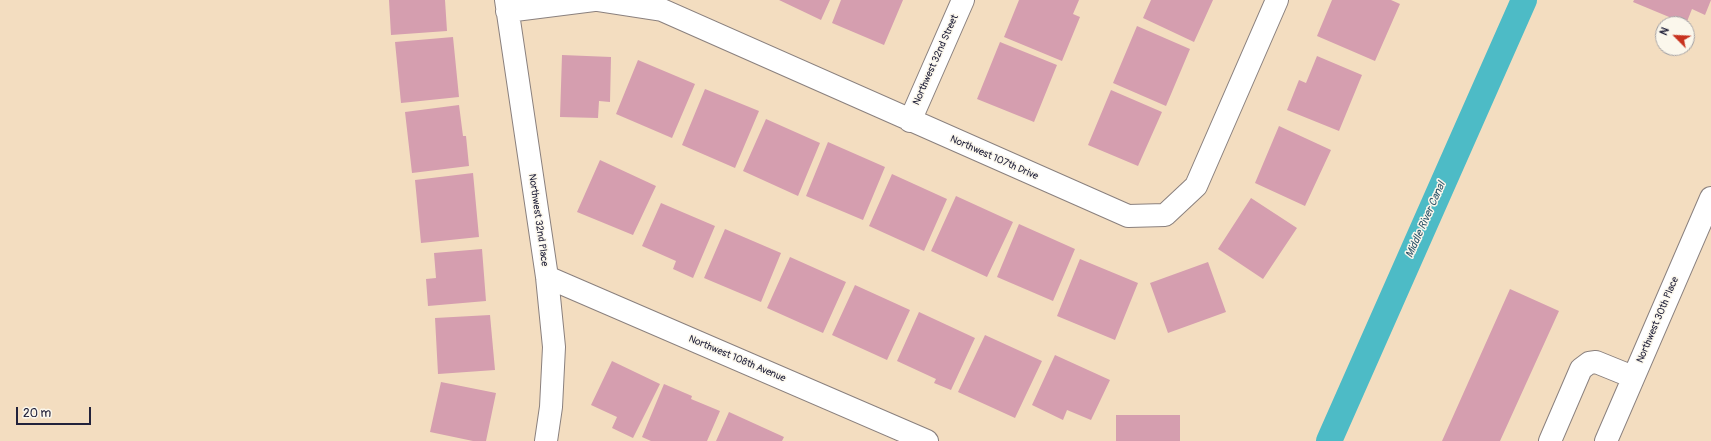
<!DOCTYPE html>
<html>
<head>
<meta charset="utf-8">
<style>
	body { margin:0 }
	#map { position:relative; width:1711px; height:441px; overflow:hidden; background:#f3ddc0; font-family:Pangolin,sans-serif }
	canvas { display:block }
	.north { position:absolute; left:1655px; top:16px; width:40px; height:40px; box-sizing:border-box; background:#fbf7ec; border:1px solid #a4a2a5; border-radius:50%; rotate:294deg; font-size:11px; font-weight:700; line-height:16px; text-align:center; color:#22223b }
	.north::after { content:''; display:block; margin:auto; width:14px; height:18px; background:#c8321e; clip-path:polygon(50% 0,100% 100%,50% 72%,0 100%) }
	.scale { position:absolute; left:16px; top:407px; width:75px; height:18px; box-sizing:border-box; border:2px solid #22223b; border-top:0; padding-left:5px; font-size:12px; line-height:14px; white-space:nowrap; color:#22223b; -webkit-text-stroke:3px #fbf7ec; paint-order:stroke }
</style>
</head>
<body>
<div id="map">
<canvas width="1711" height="441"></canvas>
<div class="north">N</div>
<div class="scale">20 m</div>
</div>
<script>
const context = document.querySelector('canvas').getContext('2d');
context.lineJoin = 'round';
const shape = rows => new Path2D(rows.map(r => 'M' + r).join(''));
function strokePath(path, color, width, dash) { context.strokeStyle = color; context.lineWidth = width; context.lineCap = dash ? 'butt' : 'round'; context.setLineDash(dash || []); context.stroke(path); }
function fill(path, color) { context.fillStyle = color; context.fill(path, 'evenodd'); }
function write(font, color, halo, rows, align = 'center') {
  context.font = font + ' Pangolin,sans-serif'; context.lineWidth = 3; context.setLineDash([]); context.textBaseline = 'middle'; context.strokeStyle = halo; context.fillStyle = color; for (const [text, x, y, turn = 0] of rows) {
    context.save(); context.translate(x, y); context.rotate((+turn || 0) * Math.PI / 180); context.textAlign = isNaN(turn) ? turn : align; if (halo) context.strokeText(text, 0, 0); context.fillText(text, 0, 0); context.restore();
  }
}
strokePath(shape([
	[1329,441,1524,0]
]), '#4dbbc6', 26);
fill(shape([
	[389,0,445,0,447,31,391,35],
	[779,0,830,0,821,20],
	[841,0,903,0,884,45,832,23],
	[1019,0,1079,0,1073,14,1080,17,1062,61,1004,37],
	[1151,0,1213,0,1194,42,1143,18],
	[1332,0,1391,0,1400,4,1375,61,1317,36],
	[1634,0,1711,0,1705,15,1692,9,1686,24,1633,2],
	[1137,26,1190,49,1166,106,1113,83],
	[453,37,459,97,401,103,395,42],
	[1000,42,1057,65,1034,122,977,99],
	[562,55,611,57,610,102,599,101,598,118,560,117],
	[1317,56,1362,75,1339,131,1287,110,1299,80,1306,83],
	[638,60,695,84,672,138,616,114],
	[705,89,759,111,735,168,682,145],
	[1111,90,1162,112,1138,166,1088,145],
	[459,105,463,136,466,136,469,166,412,173,405,112],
	[766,119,820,143,798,196,743,171],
	[1279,126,1331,150,1305,206,1255,183],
	[828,142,885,167,863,220,806,196],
	[600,160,656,186,633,235,577,212],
	[473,173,479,237,421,243,415,180],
	[892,174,947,199,924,251,869,226],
	[956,196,1013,222,987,277,931,251],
	[1251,198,1297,228,1263,279,1218,249],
	[661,203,715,226,693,278,673,269,676,261,642,246],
	[1019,224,1075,249,1053,301,997,277],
	[725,229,781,253,761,302,704,278],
	[482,249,486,301,428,306,426,279,436,278,434,253],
	[790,257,846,282,823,333,767,308],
	[1080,259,1138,283,1115,340,1057,316],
	[1208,262,1226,312,1168,333,1150,283],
	[855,285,910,310,887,360,832,335],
	[1510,289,1559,311,1500,441,1442,441],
	[919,312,975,338,951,390,934,383,936,379,897,361],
	[490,315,495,370,438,374,435,318],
	[985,335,1042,361,1015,418,958,392],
	[1055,355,1110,380,1091,420,1067,410,1063,420,1032,405],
	[612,361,660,384,633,438,612,428,617,417,591,405],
	[441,382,496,393,486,441,473,441,430,432],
	[664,384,692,396,691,399,720,411,707,441,651,441,642,437],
	[729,412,784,437,782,441,716,441],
	[1116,415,1180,415,1180,441,1116,441]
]), '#d59eaf');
const minor = shape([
	[506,0,547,277,554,347,551,407,546,441],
	[597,0,662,10,1128,216,1165,215,1196,186,1277,0],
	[507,11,594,0],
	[910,121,963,0],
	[547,277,927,441],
	[1550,441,1581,369,1589,363,1596,362,1633,377],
	[1606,441,1711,198]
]);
strokePath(minor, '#8a807e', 24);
strokePath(minor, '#fff', 22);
write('10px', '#22223b', '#fbf7ec', [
	["Northwest 32nd Street",936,60,-66],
	["Northwest 107th Drive",994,158,24],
	["Northwest 32nd Place",538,220,82],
	["Northwest 30th Place",1658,320,-67],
	["Northwest 108th Avenue",737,359,23]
]);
write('italic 11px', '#31586c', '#fbf7ec', [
	["Middle River Canal",1426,220,-66]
]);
</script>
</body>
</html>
